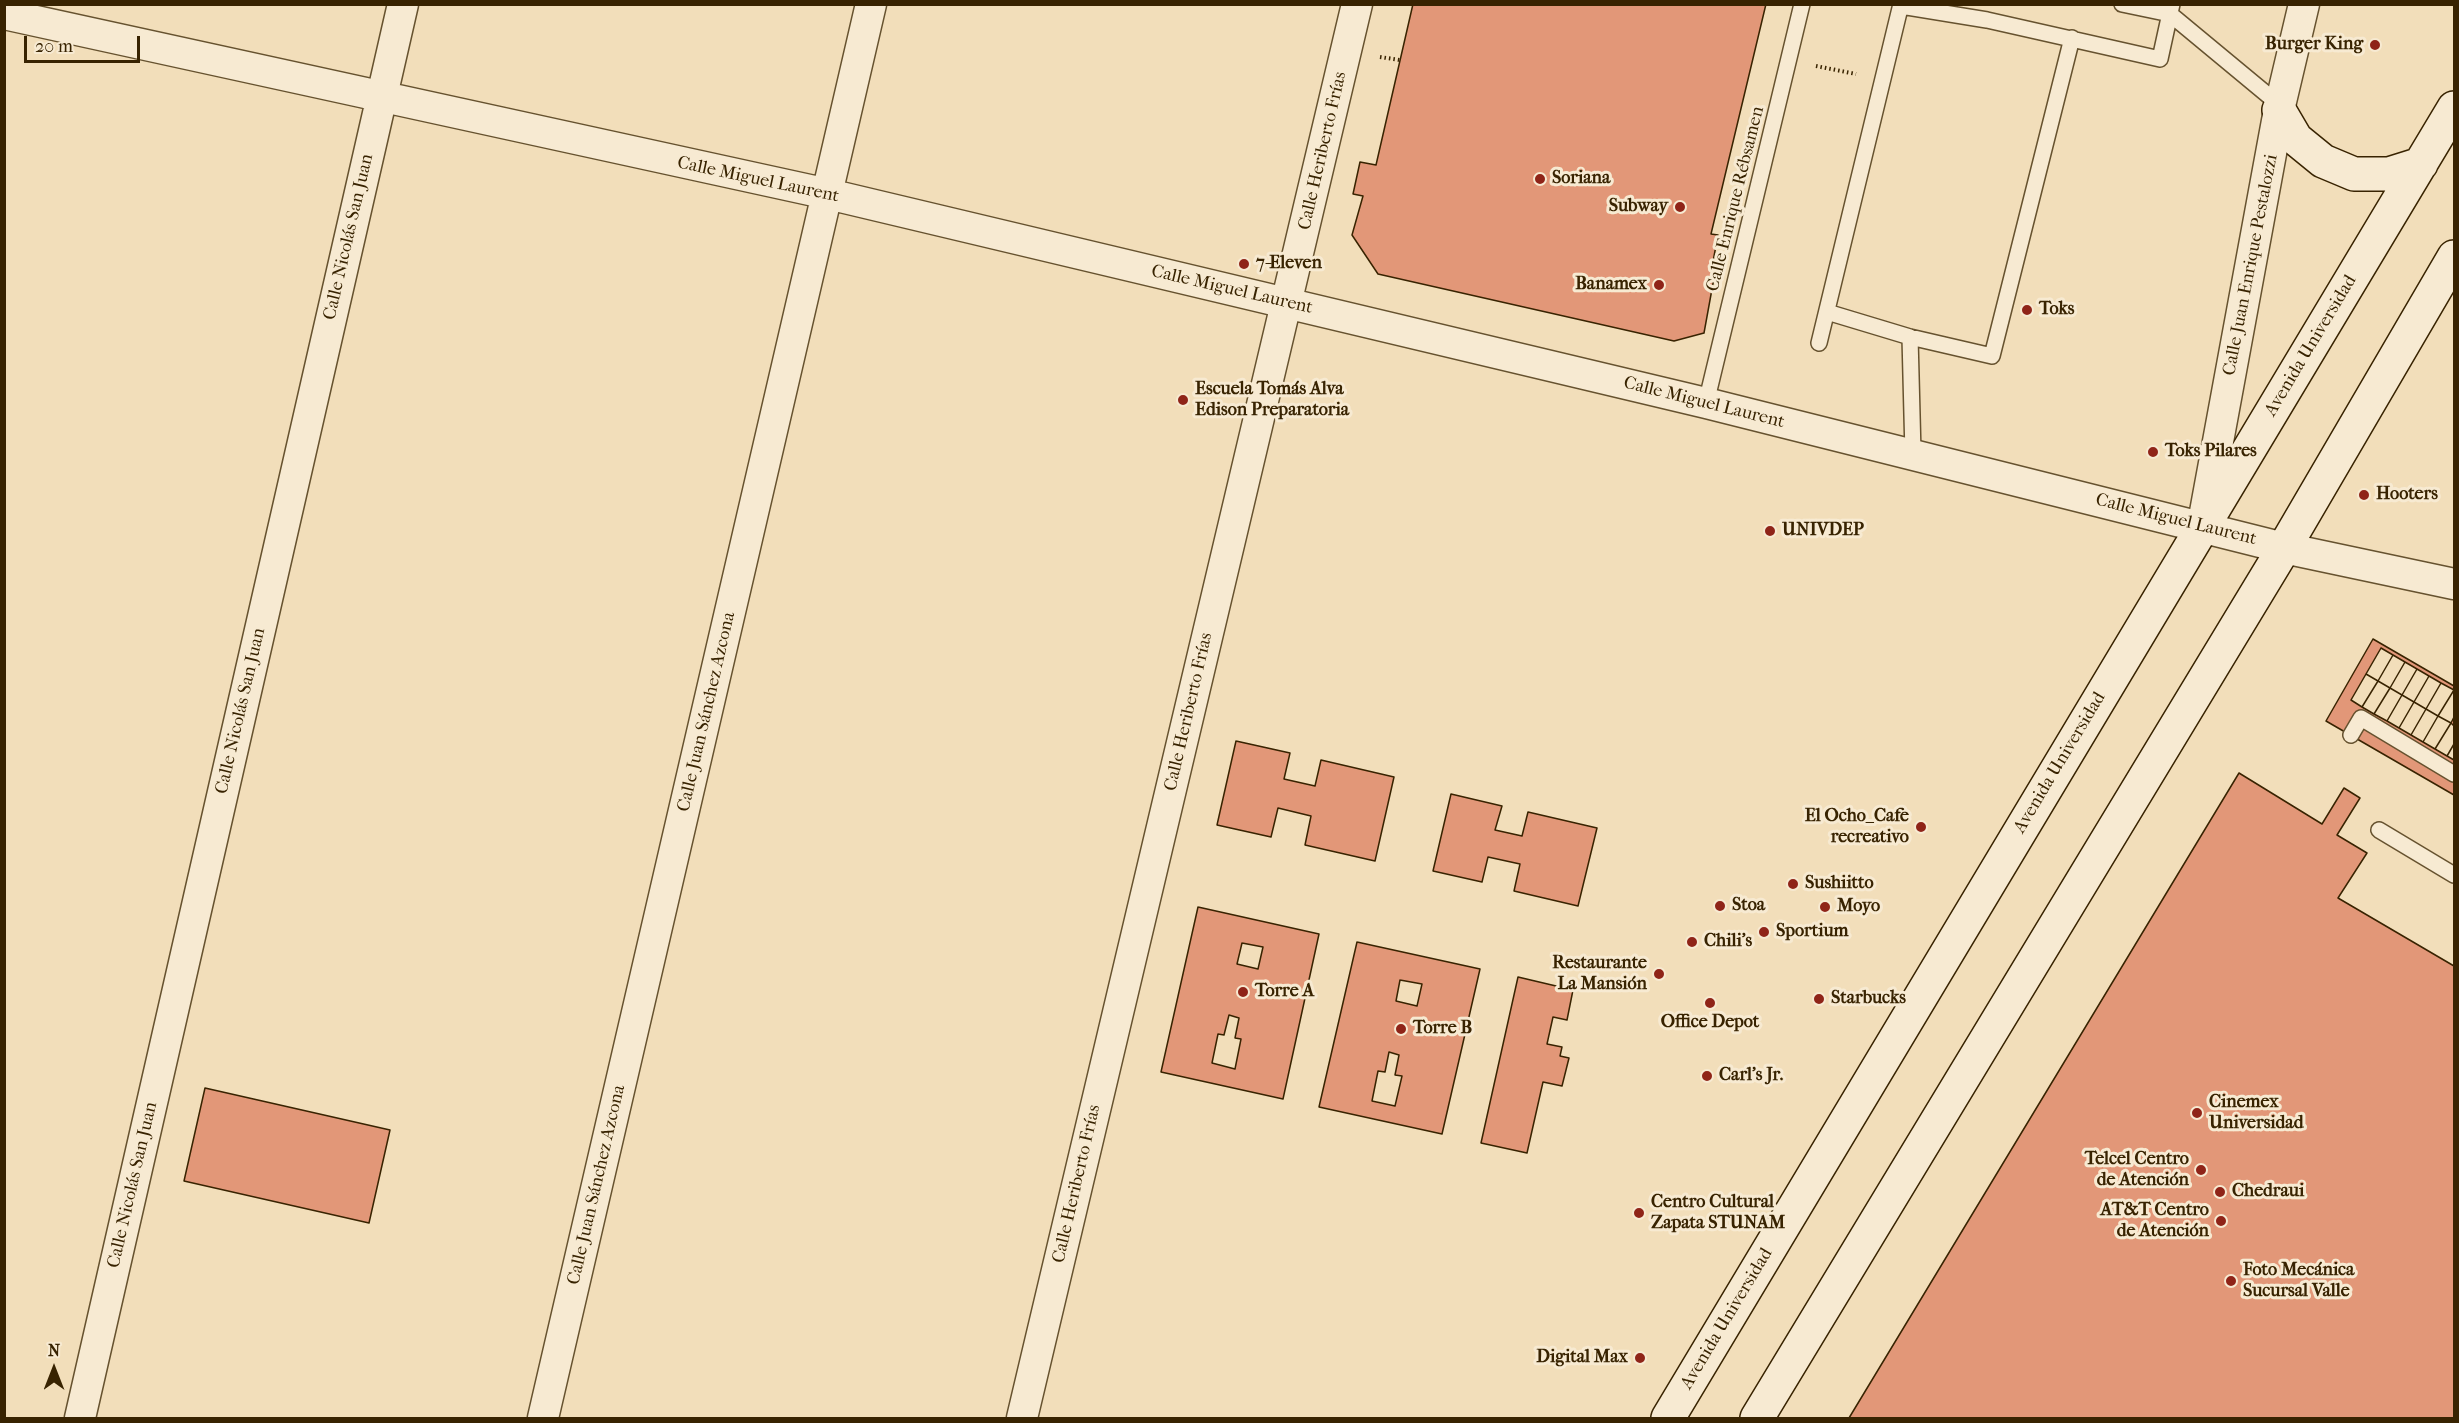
<!DOCTYPE html>
<html>
<head>
<meta charset="utf-8">
<style>
	body { margin:0 }
	#map { position:relative; width:2459px; height:1423px; overflow:hidden; background:#f2deba; font-family:"IM FELL French Canon",serif }
	canvas { display:block }
	.frame { position:absolute; inset:0; border:6px solid #382301; pointer-events:none }
	.north { position:absolute; left:24px; top:1339px; width:60px; height:60px; -webkit-text-stroke:4px #f7ead2; paint-order:stroke; rotate:0deg; font-size:16px; font-weight:700; line-height:24px; text-align:center; color:#382301 }
	.north::after { content:''; display:block; margin:auto; width:21px; height:27px; background:#382301; clip-path:polygon(50% 0,100% 100%,50% 72%,0 100%) }
	.scale { position:absolute; left:24px; top:36px; width:116px; height:27px; box-sizing:border-box; border:3px solid #382301; border-top:0; padding-left:8px; font-size:18px; line-height:21px; white-space:nowrap; color:#382301; -webkit-text-stroke:4px #f7ead2; paint-order:stroke }
</style>
</head>
<body>
<div id="map">
<canvas width="2459" height="1423"></canvas>
<div class="frame"></div>
<div class="north">N</div>
<div class="scale">20 m</div>
</div>
<script>
const context = document.querySelector('canvas').getContext('2d');
context.lineJoin = 'round';
function fill(path, color) { context.fillStyle = color; context.fill(path, 'evenodd'); }
const shape = rows => new Path2D(rows.map(r => 'M' + r).join(''));
function strokePath(path, color, width, dash) { context.strokeStyle = color; context.lineWidth = width; context.lineCap = dash ? 'butt' : 'round'; context.setLineDash(dash || []); context.stroke(path); }
function write(font, color, halo, rows, align = 'center') {
  context.font = font + ' "IM FELL French Canon",serif'; context.lineWidth = 6; context.setLineDash([]); context.textBaseline = 'middle'; context.strokeStyle = halo; context.fillStyle = color; for (const [text, x, y, turn = 0] of rows) {
    context.save(); context.translate(x, y); context.rotate((+turn || 0) * Math.PI / 180); context.textAlign = isNaN(turn) ? turn : align; if (halo) context.strokeText(text, 0, 0); context.fillText(text, 0, 0); context.restore();
  }
}
const building = shape([
	[1413,4,1766,4,1711,234,1718,235,1712,267,1714,278,1704,333,1674,341,1378,274,1352,235,1363,196,1353,194,1360,162,1376,165,1413,4],
	[2373,639,2454,686,2454,795,2326,721,2373,639],
	[2381,648,2393,655,2378,681,2366,674,2381,648],
	[2393,655,2405,662,2390,688,2378,681,2393,655],
	[2405,662,2417,669,2402,695,2390,688,2405,662],
	[2417,669,2429,676,2414,702,2402,695,2417,669],
	[2366,674,2378,681,2362,707,2351,700,2366,674],
	[2429,676,2441,683,2426,709,2414,702,2429,676],
	[2378,681,2390,688,2374,714,2362,707,2378,681],
	[2441,683,2454,690,2438,716,2426,709,2441,683],
	[2390,688,2402,695,2387,721,2374,714,2390,688],
	[2454,690,2454,717,2451,723,2438,716,2454,690],
	[2402,695,2414,702,2399,728,2387,721,2402,695],
	[2414,702,2426,709,2411,735,2399,728,2414,702],
	[2426,709,2438,716,2423,742,2411,735,2426,709],
	[2438,716,2451,723,2435,749,2423,742,2438,716],
	[2451,723,2454,726,2454,744,2447,756,2435,749,2451,723],
	[1236,741,1290,753,1284,779,1315,786,1321,760,1394,777,1375,861,1305,845,1311,816,1278,808,1271,837,1217,825,1236,741],
	[2454,744,2454,760,2447,756,2454,744],
	[2239,773,2322,824,2344,788,2360,798,2337,835,2367,853,2338,898,2454,966,2454,1418,1849,1418,2239,773],
	[1451,794,1502,806,1495,830,1522,836,1528,812,1597,828,1578,906,1514,891,1520,864,1488,857,1482,882,1433,871,1451,794],
	[1198,907,1319,934,1283,1099,1161,1072,1198,907],
	[1242,943,1263,947,1258,969,1237,964,1242,943],
	[1229,1015,1239,1018,1235,1038,1241,1039,1235,1069,1212,1063,1218,1034,1224,1035,1229,1015],
	[1357,942,1480,969,1442,1134,1319,1107,1357,942],
	[1400,980,1422,984,1417,1006,1396,1001,1400,980],
	[1389,1052,1399,1055,1395,1075,1402,1076,1395,1106,1372,1101,1378,1071,1385,1072,1389,1052],
	[1518,977,1573,990,1567,1020,1553,1017,1547,1044,1562,1047,1560,1056,1569,1058,1562,1086,1543,1082,1527,1153,1481,1143,1518,977],
	[205,1088,390,1130,369,1223,184,1181,205,1088]
]);
fill(building, '#e29778');
strokePath(building, '#382301', 1.5);
const service = shape([
	[2122,4,2170,14,2281,106],
	[1901,6,1987,20,2160,59,2172,4],
	[1827,312,1910,337,1992,356,2072,38],
	[1910,337,1913,454],
	[1819,343,1901,4],
	[1706,403,1802,4],
	[2351,735,2361,718,2454,774],
	[2379,830,2454,875]
]);
const minor = shape([
	[4,14,828,194,1706,403,2284,548,2454,584],
	[2203,523,2279,110,2304,4],
	[80,1418,403,4],
	[543,1418,871,4],
	[1022,1418,1357,4]
]);
const secondary = shape([
	[2279,110,2296,139,2323,161,2354,174,2389,174,2421,164],
	[1668,1418,2454,108],
	[1757,1418,2284,548,2454,257]
]);
strokePath(service, '#66522f', 18);
strokePath(minor, '#66522f', 33);
strokePath(secondary, '#382301', 36);
strokePath(shape([
	[1380,57,1400,60],
	[1816,66,1856,74]
]), '#382301', 4, [1.5, 3]);
strokePath(service, '#f7ead2', 15);
strokePath(minor, '#f7ead2', 30);
strokePath(secondary, '#f7ead2', 33);
for (const [x, y, r, color] of [
	[2375,45,6,"#8f2418"],
	[1540,179,6,"#8f2418"],
	[1680,207,6,"#8f2418"],
	[1244,264,6,"#8f2418"],
	[1659,285,6,"#8f2418"],
	[2027,310,6,"#8f2418"],
	[1183,400,6,"#8f2418"],
	[2153,452,6,"#8f2418"],
	[2364,495,6,"#8f2418"],
	[1770,531,6,"#8f2418"],
	[1921,827,6,"#8f2418"],
	[1793,884,6,"#8f2418"],
	[1720,906,6,"#8f2418"],
	[1825,907,6,"#8f2418"],
	[1764,932,6,"#8f2418"],
	[1692,942,6,"#8f2418"],
	[1659,974,6,"#8f2418"],
	[1243,992,6,"#8f2418"],
	[1819,999,6,"#8f2418"],
	[1710,1003,6,"#8f2418"],
	[1401,1029,6,"#8f2418"],
	[1707,1076,6,"#8f2418"],
	[2197,1113,6,"#8f2418"],
	[2201,1170,6,"#8f2418"],
	[2220,1192,6,"#8f2418"],
	[1639,1213,6,"#8f2418"],
	[2221,1221,6,"#8f2418"],
	[2231,1281,6,"#8f2418"],
	[1640,1358,6,"#8f2418"]
]) { const dot = new Path2D(); dot.arc(x, y, r, 0, 2 * Math.PI); context.fillStyle = color; context.fill(dot); strokePath(dot, '#f7ead2', 2); }
write('bold 18px', '#382301', '#f7ead2', [
	["Burger King",2363,45,"right"],
	["Soriana",1552,179],
	["Subway",1668,207,"right"],
	["7-Eleven",1256,264],
	["Banamex",1647,285,"right"],
	["Toks",2039,310],
	["Escuela Tomás Alva",1195,390],
	["Edison Preparatoria",1195,411],
	["Toks Pilares",2165,452],
	["Hooters",2376,495],
	["UNIVDEP",1782,531],
	["El Ocho_Cafe",1909,817,"right"],
	["recreativo",1909,838,"right"],
	["Sushiitto",1805,884],
	["Stoa",1732,906],
	["Moyo",1837,907],
	["Sportium",1776,932],
	["Chili's",1704,942],
	["Restaurante",1647,964,"right"],
	["La Mansión",1647,985,"right"],
	["Torre A",1255,992],
	["Starbucks",1831,999],
	["Office Depot",1710,1023,"center"],
	["Torre B",1413,1029],
	["Carl's Jr.",1719,1076],
	["Cinemex",2209,1103],
	["Universidad",2209,1124],
	["Telcel Centro",2189,1160,"right"],
	["de Atención",2189,1181,"right"],
	["Chedraui",2232,1192],
	["Centro Cultural",1651,1203],
	["Zapata STUNAM",1651,1224],
	["AT&T Centro",2209,1211,"right"],
	["de Atención",2209,1232,"right"],
	["Foto Mecánica",2243,1271],
	["Sucursal Valle",2243,1292],
	["Digital Max",1628,1358,"right"]
], 'left');
write('18px', '#382301', '#f7ead2', [
	["Calle Heriberto Frías",1323,151,-77],
	["Calle Miguel Laurent",758,180,12],
	["Calle Enrique Rébsamen",1736,199,-76],
	["Calle Nicolás San Juan",349,237,-77],
	["Calle Juan Enrique Pestalozzi",2251,265,-79],
	["Calle Miguel Laurent",1232,290,13],
	["Avenida Universidad",2311,346,-59],
	["Calle Miguel Laurent",1704,403,14],
	["Calle Miguel Laurent",2176,520,14],
	["Calle Nicolás San Juan",241,711,-77],
	["Calle Juan Sánchez Azcona",707,712,-77],
	["Calle Heriberto Frías",1189,712,-77],
	["Avenida Universidad",2060,763,-59],
	["Calle Heriberto Frías",1077,1184,-77],
	["Calle Nicolás San Juan",133,1185,-77],
	["Calle Juan Sánchez Azcona",597,1185,-77],
	["Avenida Universidad",1727,1319,-59]
]);
</script>
</body>
</html>
